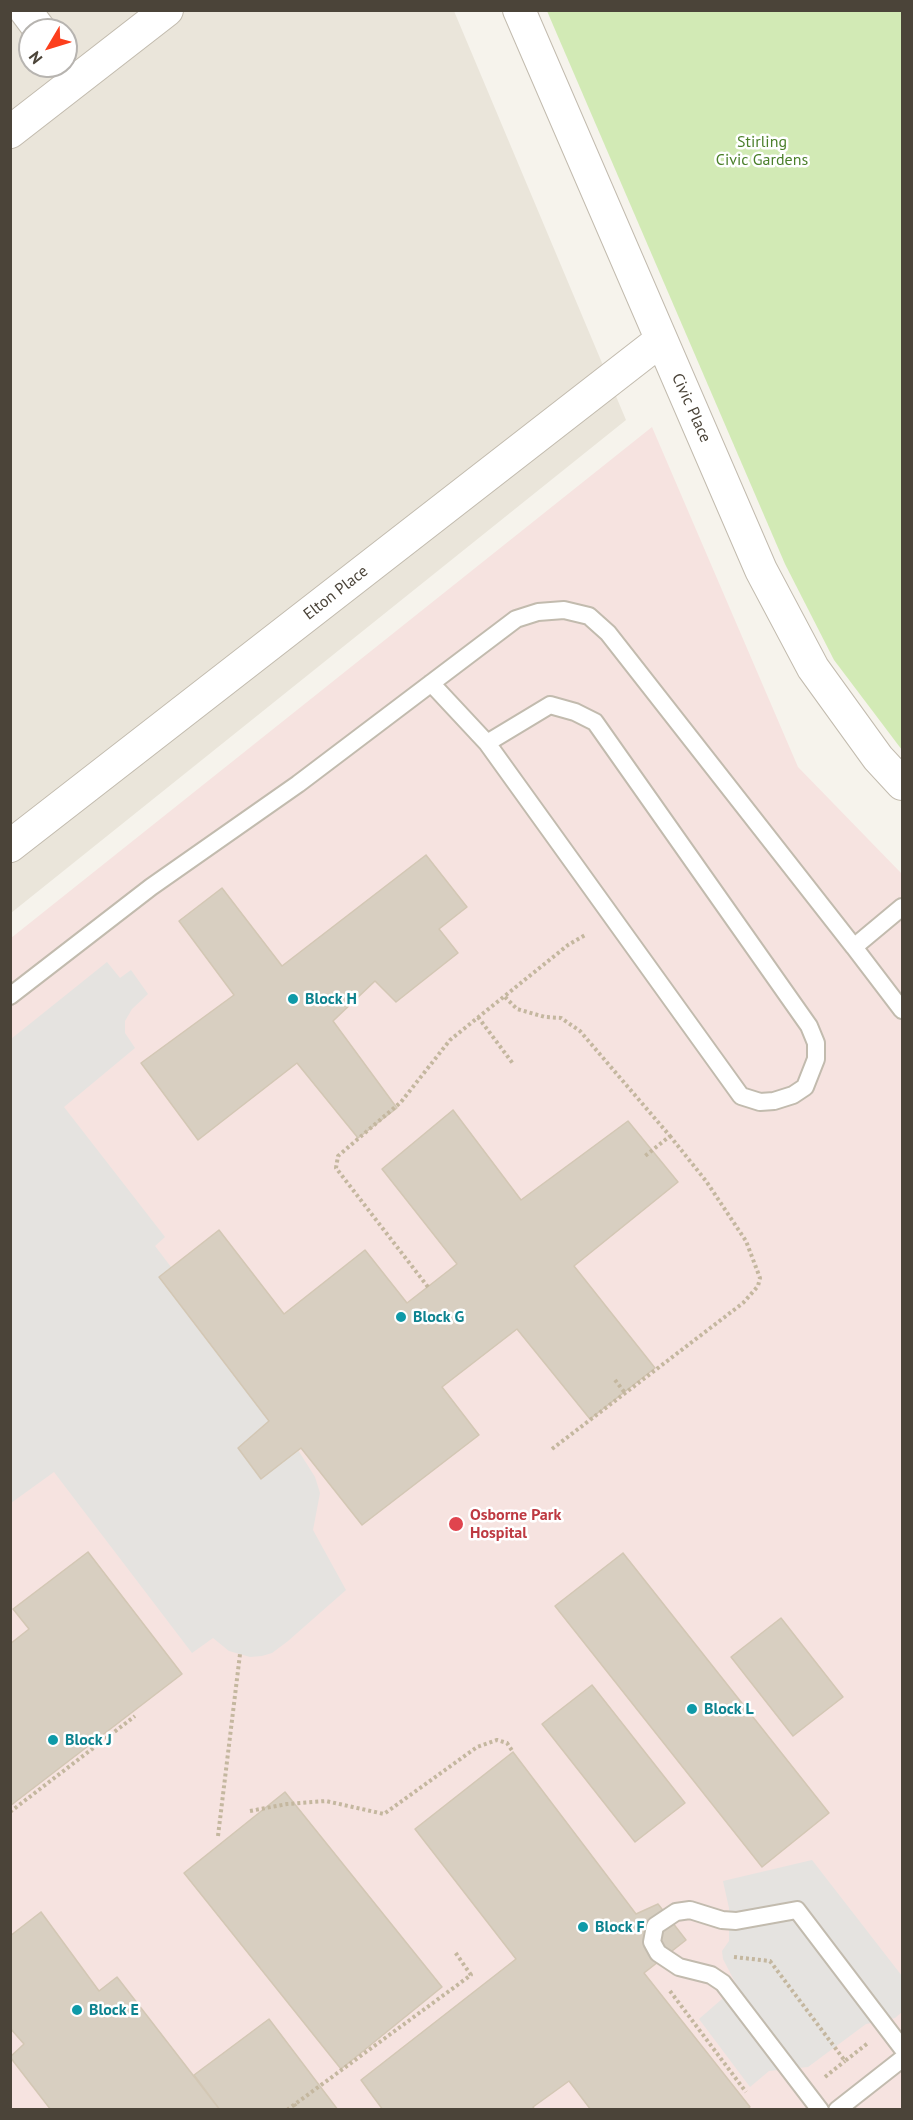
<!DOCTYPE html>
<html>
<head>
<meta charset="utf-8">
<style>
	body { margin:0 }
	#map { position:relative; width:913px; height:2120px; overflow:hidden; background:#f6f3ec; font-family:"PT Sans",sans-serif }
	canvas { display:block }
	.frame { position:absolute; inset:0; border:12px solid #4b4439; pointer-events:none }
	.north { position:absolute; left:18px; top:18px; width:60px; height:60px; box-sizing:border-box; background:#fff; border:2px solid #b7b4b0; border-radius:50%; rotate:232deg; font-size:16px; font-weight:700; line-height:24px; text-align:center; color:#4b4439 }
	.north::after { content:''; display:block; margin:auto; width:21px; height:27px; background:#fc3f1d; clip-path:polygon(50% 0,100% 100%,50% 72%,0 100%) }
</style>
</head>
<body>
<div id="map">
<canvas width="913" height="2120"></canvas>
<div class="frame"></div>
<div class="north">N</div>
</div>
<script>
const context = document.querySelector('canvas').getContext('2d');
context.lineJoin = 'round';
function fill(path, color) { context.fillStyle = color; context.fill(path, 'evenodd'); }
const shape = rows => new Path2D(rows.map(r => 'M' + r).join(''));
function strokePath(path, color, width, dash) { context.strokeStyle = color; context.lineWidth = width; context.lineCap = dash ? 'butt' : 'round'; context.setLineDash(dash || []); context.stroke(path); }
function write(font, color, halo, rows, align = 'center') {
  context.font = font + ' "PT Sans",sans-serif'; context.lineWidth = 5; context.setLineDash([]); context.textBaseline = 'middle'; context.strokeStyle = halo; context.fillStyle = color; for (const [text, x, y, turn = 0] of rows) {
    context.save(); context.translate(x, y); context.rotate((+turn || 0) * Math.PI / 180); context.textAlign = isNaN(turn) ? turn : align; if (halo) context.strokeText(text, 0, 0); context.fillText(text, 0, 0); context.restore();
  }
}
fill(shape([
	[11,11,454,11,626,420,11,913],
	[30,30,66,30,66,66,30,66]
]), '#eae5da');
fill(shape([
	[652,427,798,767,902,874,902,2109,11,2110,11,938]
]), '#f6e3e0');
fill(shape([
	[547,11,902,11,902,750,834,660,785,564]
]), '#d2eab5');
fill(shape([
	[107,962,120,978,131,970,148,994,132,1009,125,1021,125,1033,135,1048,64,1107,165,1237,155,1246,200,1305,192,1312,191,1320,269,1421,238,1448,261,1479,298,1450,315,1477,320,1493,313,1530,346,1590,288,1641,272,1653,262,1656,250,1657,229,1651,213,1638,192,1653,54,1472,11,1503,11,1039],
	[812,1860,902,1976,902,2012,895,2018,866,2024,808,2067,769,2071,750,2087,699,2019,737,1986,723,1959,722,1951,729,1941,729,1908,723,1881]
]), '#e5e3e0');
const building = shape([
	[426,855,467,907,439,929,458,953,396,1002,375,981,333,1021,397,1108,358,1138,297,1063,198,1140,141,1063,234,995,179,921,222,888,282,966,426,855],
	[453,1110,521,1200,628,1121,678,1182,574,1266,655,1368,590,1419,517,1329,442,1387,479,1435,362,1525,301,1448,261,1479,238,1448,269,1421,159,1277,219,1230,284,1314,365,1250,407,1303,457,1264,382,1169,453,1110],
	[88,1552,182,1674,10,1806,10,1644,29,1629,13,1609,88,1552],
	[623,1553,829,1813,762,1867,555,1606,623,1553],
	[781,1618,843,1697,793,1736,731,1657,781,1618],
	[592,1685,685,1803,635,1842,542,1724,592,1685],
	[513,1752,636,1914,658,1904,686,1940,644,1973,750,2107,746,2110,591,2110,569,2081,533,2107,535,2110,383,2110,361,2080,516,1959,415,1829,513,1752],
	[285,1792,442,1987,341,2069,184,1873,285,1792],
	[41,1912,99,1991,117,1977,220,2110,51,2110,10,2057,24,2044,10,2028,10,1936,41,1912],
	[269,2019,338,2110,220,2110,194,2075,269,2019]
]);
fill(building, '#d8cfc1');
strokePath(building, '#d3c7b4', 1.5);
const lane = shape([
	[431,683,487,743,741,1096,760,1102,774,1101,793,1095,805,1087,816,1059,816,1043,809,1026,595,722,575,712,550,705,487,743],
	[854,947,902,1010],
	[10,996,151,887,298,784,516,619,538,612,564,610,589,616,608,633,854,947,902,907],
	[820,2110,723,1983,711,1975,679,1967,658,1953,652,1942,655,1926,676,1912,690,1910,722,1920,736,1921,797,1910,902,2048],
	[837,2110,902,2059]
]);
const street = shape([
	[25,10,40,30],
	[519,10,761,570,813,668,878,758,902,784],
	[10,132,167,10],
	[10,846,661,340]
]);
strokePath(lane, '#c2bbae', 20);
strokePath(street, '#c2bbae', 34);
strokePath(shape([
	[505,997,517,1009,545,1017,561,1018,580,1031,670,1136,645,1156],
	[478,1017,514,1065],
	[428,1287,336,1168,338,1156,401,1102,450,1040,568,945,585,935],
	[615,1380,625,1393],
	[552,1449,743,1303,758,1286,760,1278,746,1241,706,1181,670,1136],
	[250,1811,287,1804,326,1801,384,1814,477,1747,497,1740,507,1743,513,1752],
	[10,1812,135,1716],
	[218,1836,240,1654],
	[734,1957,770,1961,845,2061,868,2043],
	[670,1991,746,2092],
	[825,2077,845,2061],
	[294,2104,298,2110],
	[287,2110,471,1975,455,1952]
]), '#c4b79f', 4, [3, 3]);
strokePath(lane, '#fff', 16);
strokePath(street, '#fff', 32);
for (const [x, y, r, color] of [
	[293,999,6,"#0f9aa8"],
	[401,1317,6,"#0f9aa8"],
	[456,1524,8,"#e0444e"],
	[692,1709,6,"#0f9aa8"],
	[53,1740,6,"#0f9aa8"],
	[583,1927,6,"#0f9aa8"],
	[77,2010,6,"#0f9aa8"]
]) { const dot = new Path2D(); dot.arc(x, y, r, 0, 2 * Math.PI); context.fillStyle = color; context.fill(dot); strokePath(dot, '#fff', 2); }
write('16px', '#4a7f2a', '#fff', [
	["Stirling",762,142],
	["Civic Gardens",762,160]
]);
write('16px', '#4b4439', '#fff', [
	["Civic Place",691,408,66],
	["Elton Place",336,593,-38]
]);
write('bold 16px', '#0d838f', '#fff', [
	["Block H",305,999],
	["Block G",413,1317],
	["Block L",704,1709],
	["Block J",65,1740],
	["Block F",595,1927],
	["Block E",89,2010]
], 'left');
write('bold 16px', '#be3a42', '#fff', [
	["Osborne Park",470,1515],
	["Hospital",470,1533]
], 'left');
</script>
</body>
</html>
